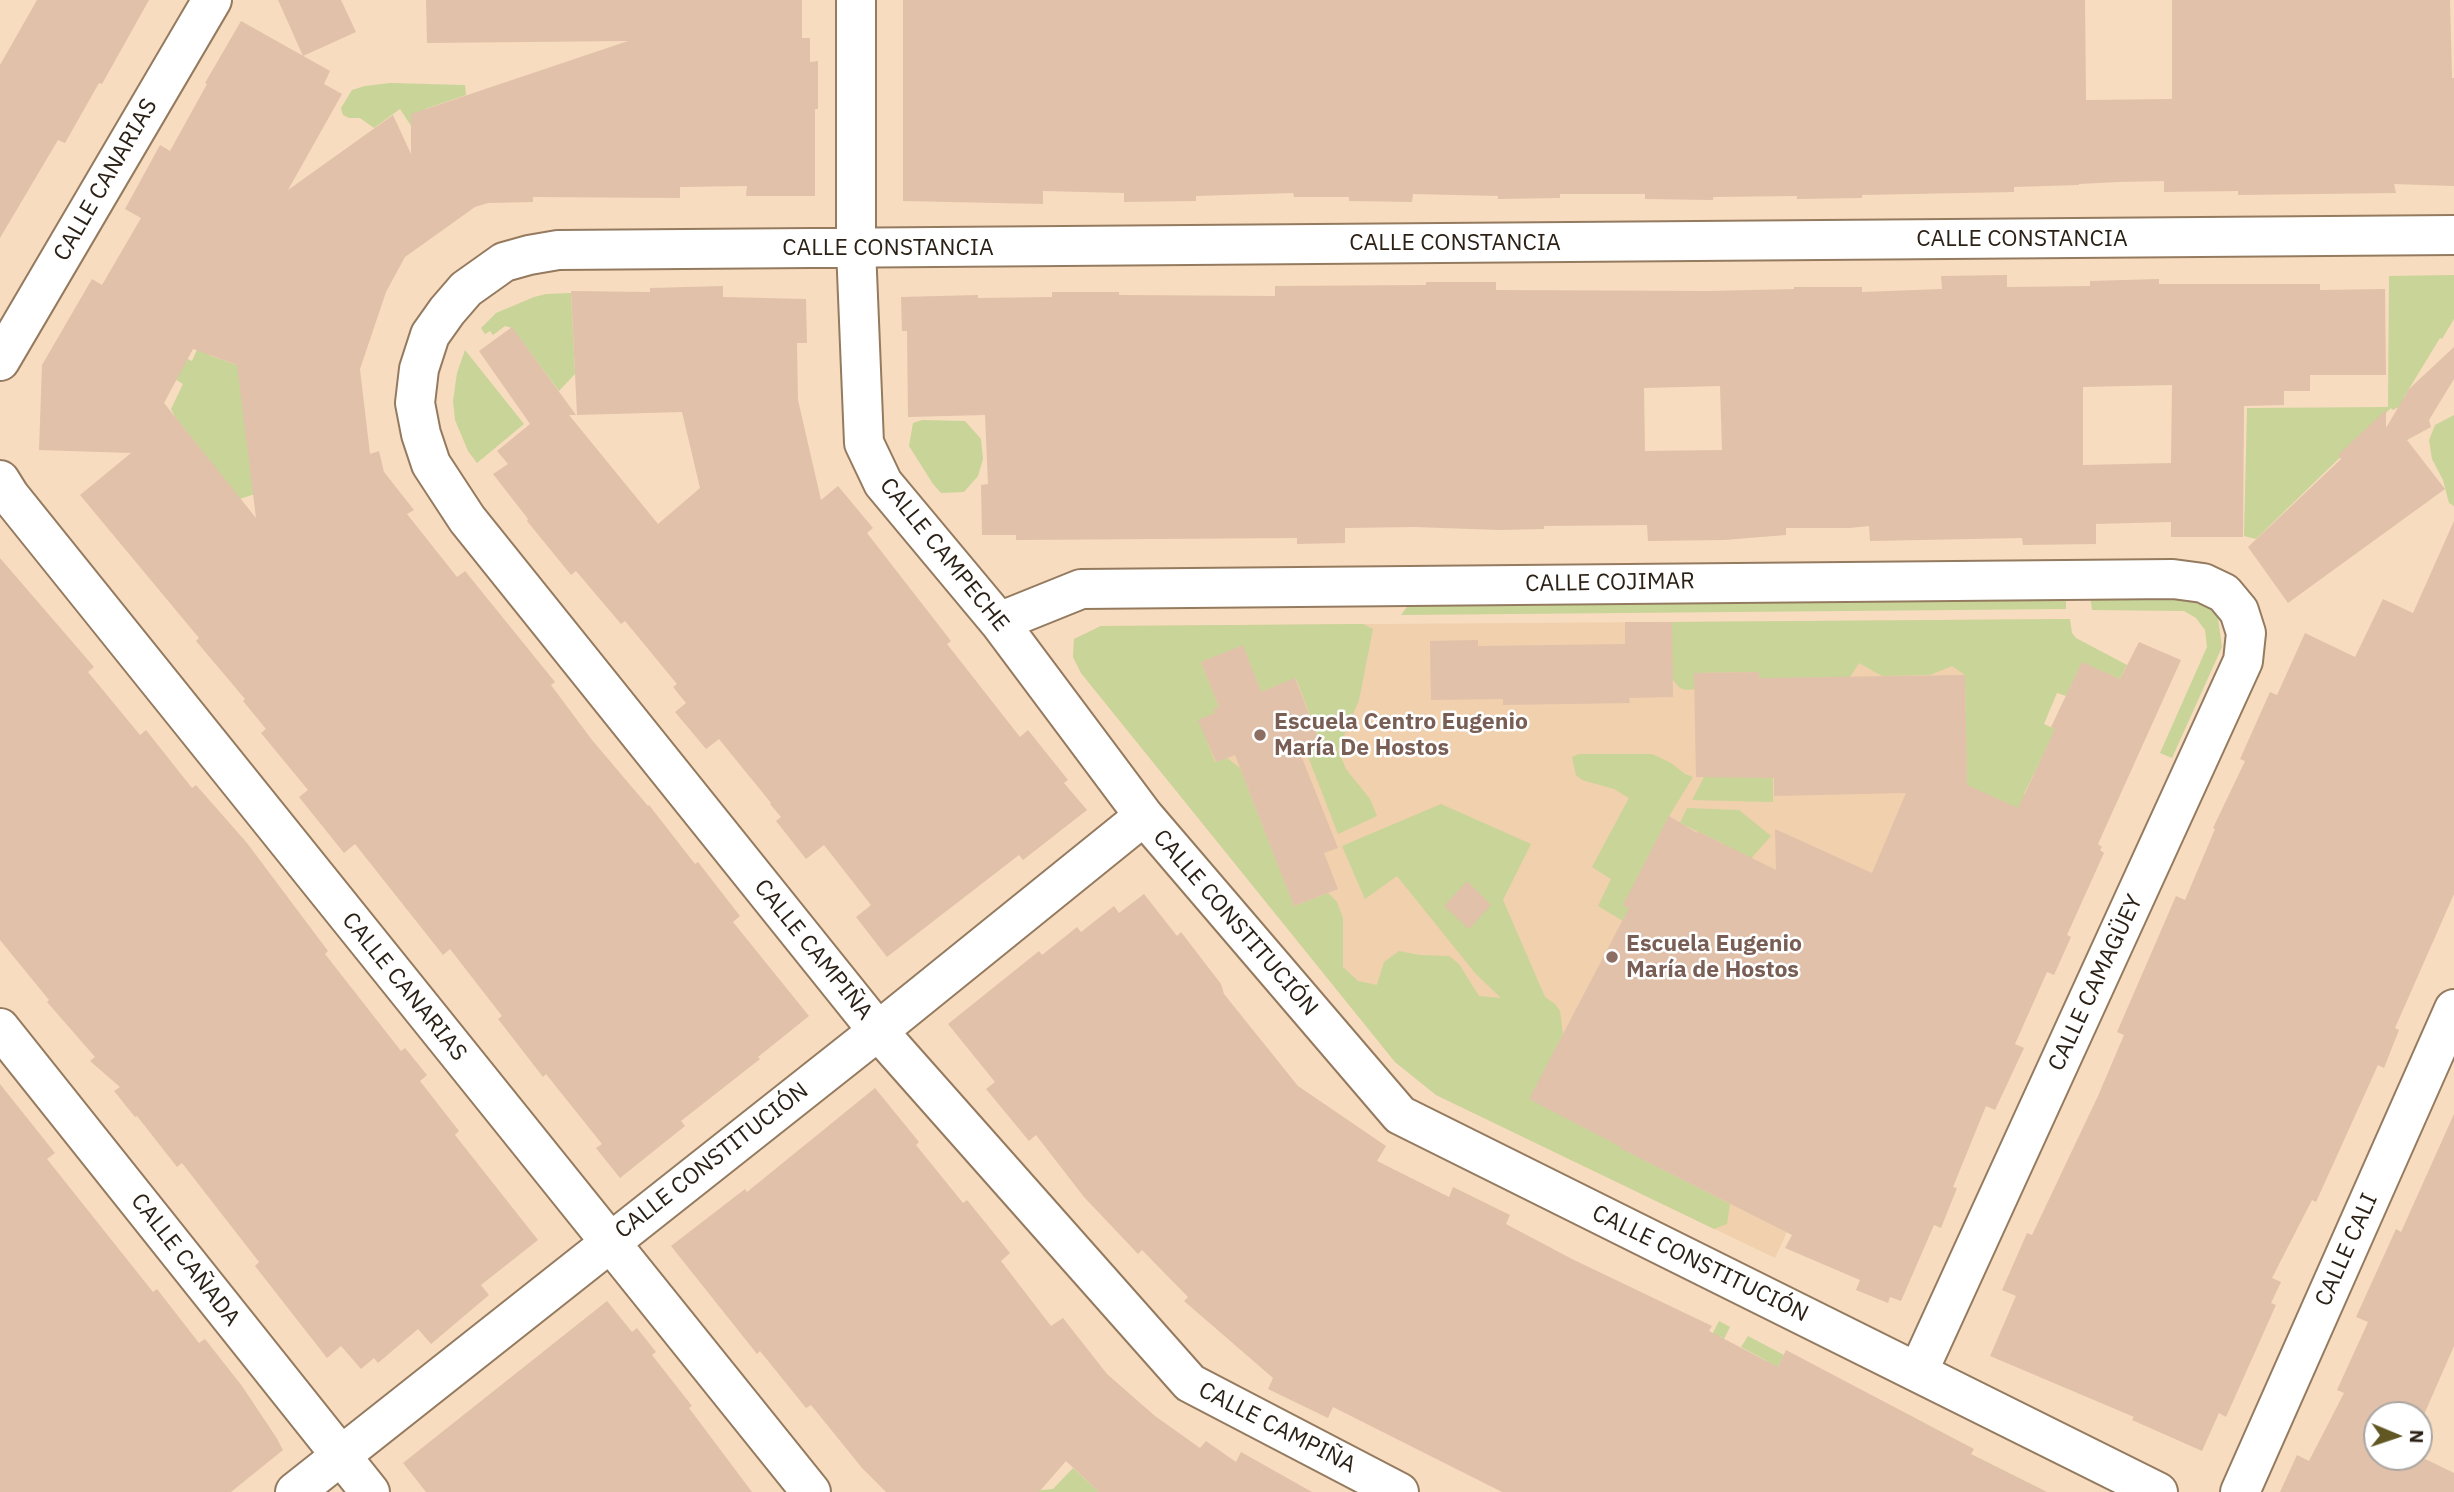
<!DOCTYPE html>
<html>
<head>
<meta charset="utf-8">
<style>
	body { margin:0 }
	#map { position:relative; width:2454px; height:1492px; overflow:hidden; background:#f8dcbf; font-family:"IBM Plex Sans",sans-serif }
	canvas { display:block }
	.north { position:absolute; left:2363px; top:1401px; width:70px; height:70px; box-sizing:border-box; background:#fff; border:2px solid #aaa6a2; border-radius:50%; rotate:92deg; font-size:19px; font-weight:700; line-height:28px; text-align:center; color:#2b2116 }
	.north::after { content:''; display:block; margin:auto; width:24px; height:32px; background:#615723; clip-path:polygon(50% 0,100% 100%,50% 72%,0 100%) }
</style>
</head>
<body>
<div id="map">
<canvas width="2454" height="1492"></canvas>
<div class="north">N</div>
</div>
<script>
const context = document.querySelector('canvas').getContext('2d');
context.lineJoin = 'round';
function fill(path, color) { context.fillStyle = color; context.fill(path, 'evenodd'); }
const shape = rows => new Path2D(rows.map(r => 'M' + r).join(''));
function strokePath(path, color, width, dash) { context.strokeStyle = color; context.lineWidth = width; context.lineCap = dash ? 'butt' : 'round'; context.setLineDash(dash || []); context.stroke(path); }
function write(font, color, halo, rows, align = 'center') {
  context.font = font + ' "IBM Plex Sans",sans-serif'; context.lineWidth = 5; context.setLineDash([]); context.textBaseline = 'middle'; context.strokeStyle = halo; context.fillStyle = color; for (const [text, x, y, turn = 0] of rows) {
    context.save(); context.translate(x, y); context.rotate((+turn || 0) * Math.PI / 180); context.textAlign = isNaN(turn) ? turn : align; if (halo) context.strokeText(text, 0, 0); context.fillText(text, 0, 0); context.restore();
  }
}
fill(shape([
	[2070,619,1775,1258,1436,1095,1395,1062,1081,673,1073,657,1074,639,1101,626]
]), '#f0d0ad');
fill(shape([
	[390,83,465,85,466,95,425,109,443,147,421,141,400,109,374,128,360,118,349,118,343,115,341,108,352,90,365,86],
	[2454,275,2454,319,2442,339,2440,338,2404,397,2411,401,2393,410,2391,408,2256,539,2244,536,2247,408,2388,407,2389,276],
	[571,293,575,374,559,391,512,328,505,326,493,335,490,331,485,334,481,328,496,313,534,297,546,294],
	[202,338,209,355,270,377,295,480,240,499,175,417,171,409,183,384,162,371,173,352,192,361],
	[465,350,524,424,477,463,468,451,455,420,453,401,457,373],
	[2454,415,2454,506,2449,503,2443,480,2432,459,2429,440,2435,425],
	[922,420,965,421,981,439,983,459,978,476,964,492,941,493,933,484,909,446,913,423],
	[2090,596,2192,597,2209,607,2218,618,2222,647,2172,758,2160,753,2207,647,2205,630,2196,618,2184,611,2092,610],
	[2066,597,2066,609,1401,615,1412,600],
	[2070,619,2072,633,2076,638,2127,665,2120,679,2082,663,2066,696,2057,693,2044,724,2110,753,2104,765,2050,741,2024,794,2104,830,2096,844,1967,792,1965,675,1952,666,1930,675,1882,676,1859,663,1850,677,1772,692,1773,802,1692,800,1759,672,1695,673,1695,689,1686,690,1680,688,1672,679,1672,622],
	[1363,624,1373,629,1359,700,1338,750,1346,769,1370,799,1377,816,1338,834,1304,746,1319,739,1296,678,1261,692,1243,646,1201,662,1219,707,1214,709,1215,713,1199,720,1215,762,1227,758,1240,768,1294,906,1328,893,1337,902,1343,918,1343,967,1358,981,1377,985,1384,962,1399,951,1420,955,1449,956,1459,964,1479,996,1501,998,1475,973,1397,876,1365,899,1342,846,1441,804,1531,844,1503,900,1545,997,1555,1004,1560,1011,1563,1034,1530,1099,1589,1130,1640,1111,1621,1148,1730,1204,1727,1224,1714,1229,1436,1095,1395,1062,1081,673,1073,657,1074,639,1101,626],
	[1579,754,1652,754,1671,763,1685,774,1693,777,1669,816,1624,904,1635,911,1628,924,1598,906,1611,879,1592,867,1629,798,1614,789,1582,780,1576,775,1572,757],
	[1687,808,1739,810,1771,836,1723,890,1724,844,1680,823],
	[1719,1321,1730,1327,1724,1339,1719,1336,1731,1432,1767,1361,1741,1347,1748,1336,1784,1355,1733,1455,1661,1435],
	[1073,1468,1098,1491,1124,1492,1020,1492,1053,1489]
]), '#c8d498');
fill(shape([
	[37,0,149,0,102,84,99,83,65,143,58,140,0,238,0,65],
	[278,0,341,0,356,32,303,56],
	[426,0,802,0,802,38,810,38,810,62,818,61,818,109,815,109,815,196,746,196,747,186,680,187,680,198,533,197,533,202,488,203,475,207,405,257,386,292,360,369,370,454,379,451,384,472,414,510,407,514,457,577,465,571,555,682,551,685,592,740,648,806,649,805,695,864,698,862,740,916,733,922,809,1016,758,1057,760,1059,681,1121,685,1126,620,1178,596,1148,602,1144,546,1074,543,1077,498,1019,502,1016,450,949,443,955,355,844,344,853,299,797,308,790,261,733,266,729,243,701,245,699,196,641,199,638,80,495,131,453,39,450,42,365,92,279,102,285,141,218,125,209,160,145,170,151,207,84,205,83,241,21,330,71,324,84,342,94,288,190,393,115,411,154,411,114,628,41,427,43],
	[193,349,237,365,256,518,164,403],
	[903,0,2085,0,2086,100,2172,99,2172,0,2450,0,2452,78,2454,78,2454,186,2394,184,2396,193,2238,195,2238,191,2164,192,2164,181,2118,182,2079,184,2079,185,2014,187,2014,192,1862,195,1862,198,1797,199,1797,196,1713,197,1713,200,1645,199,1645,194,1560,194,1560,198,1498,199,1498,196,1413,194,1412,202,1349,201,1349,197,1294,197,1293,193,1196,196,1196,201,1124,202,1124,193,1043,191,1043,204,903,201],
	[2007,275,2007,287,2090,286,2090,281,2159,279,2159,284,2320,284,2320,290,2385,289,2386,375,2310,375,2310,391,2284,391,2284,405,2244,406,2243,537,2171,537,2171,522,2096,524,2096,544,2023,545,2022,538,1870,541,1869,526,1850,528,1786,528,1786,535,1724,540,1648,541,1647,525,1544,526,1544,529,1500,530,1414,527,1345,528,1345,543,1297,544,1297,538,1016,540,1016,535,982,535,981,485,988,484,985,415,908,417,907,331,902,331,901,297,978,295,978,298,1052,297,1052,292,1119,292,1119,295,1275,296,1275,286,1426,285,1426,282,1496,282,1496,290,1709,291,1794,289,1794,287,1862,287,1862,292,1942,289,1941,276],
	[2172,385,2171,463,2083,465,2083,387],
	[1720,386,1722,450,1645,451,1644,388],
	[723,286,723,297,806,299,807,343,797,343,798,400,821,500,838,486,873,528,867,533,951,641,947,644,1020,737,1028,730,1068,780,1064,783,1087,810,1023,860,1019,855,887,957,856,917,871,905,824,845,806,859,776,821,781,817,770,804,771,803,719,739,706,749,675,712,686,703,673,687,677,684,625,621,621,624,576,571,571,575,527,521,528,519,493,474,508,464,497,451,530,424,479,351,512,327,576,415,569,415,658,524,700,488,682,412,577,415,571,291,650,292,650,288],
	[2454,347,2454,379,2429,420,2431,427,2407,440,2445,489,2288,603,2248,547,2341,459,2338,455,2386,410,2386,428,2409,389],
	[2454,521,2454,894,2395,1028,2399,1030,2384,1068,2378,1065,2316,1202,2312,1200,2272,1278,2281,1282,2271,1303,2276,1305,2226,1417,2219,1413,2202,1451,2132,1420,2134,1417,1990,1356,2016,1296,2002,1290,2027,1233,2032,1235,2098,1096,2124,1035,2117,1032,2176,896,2185,900,2215,829,2213,828,2245,761,2240,759,2270,692,2277,695,2305,633,2355,657,2383,599,2413,613],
	[0,558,94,667,88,672,140,735,146,730,192,788,196,785,247,843,328,951,325,954,401,1051,405,1048,427,1075,420,1081,459,1131,455,1135,538,1240,481,1285,489,1295,431,1344,418,1329,378,1363,374,1358,361,1369,341,1346,327,1358,255,1266,259,1262,182,1163,177,1167,137,1116,135,1117,114,1091,120,1087,90,1061,95,1057,47,1002,49,1000,0,940],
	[1625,622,1672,622,1673,697,1629,698,1630,703,1503,705,1503,699,1431,700,1430,641,1478,640,1478,646,1625,644],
	[2139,642,2181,660,2098,844,2102,847,2100,850,2104,853,2067,935,2071,937,2054,975,2047,972,2015,1044,2024,1048,1995,1110,1986,1106,1953,1187,1957,1188,1941,1228,1934,1225,1901,1301,1890,1297,1888,1303,1856,1290,1860,1280,1785,1248,1792,1235,1620,1148,1621,1147,1529,1099,1629,908,1623,905,1669,816,1697,833,1697,831,1776,870,1775,829,1872,873,1906,793,1774,796,1774,778,1696,777,1694,673,1759,672,1759,678,1965,675,1967,785,2018,808,2055,729,2051,727,2082,662,2120,679],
	[1243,645,1261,692,1295,678,1319,740,1298,748,1338,848,1324,853,1338,889,1294,906,1235,755,1216,762,1198,720,1215,713,1213,709,1219,707,1201,662],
	[1467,881,1491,905,1469,929,1444,906],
	[1144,894,1177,936,1181,932,1221,984,1224,994,1298,1086,1386,1146,1377,1161,1449,1197,1453,1187,1510,1215,1506,1224,1572,1259,1712,1326,1709,1331,1778,1367,1786,1350,1974,1449,1971,1454,2047,1492,1502,1492,1333,1407,1328,1418,1268,1389,1273,1378,1184,1301,1188,1297,1142,1250,1138,1254,1084,1197,1036,1135,1029,1141,986,1089,995,1082,948,1024,1039,951,1042,955,1077,927,1081,932,1114,906,1119,913],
	[0,1084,55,1153,47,1159,153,1292,157,1289,199,1343,205,1339,242,1386,276,1437,283,1450,231,1492,0,1492],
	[875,1088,919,1142,916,1145,963,1203,967,1200,1010,1253,1001,1261,1051,1326,1063,1318,1107,1374,1155,1416,1200,1448,1206,1441,1236,1462,1241,1452,1312,1492,1099,1492,1066,1461,1039,1492,886,1492,862,1468,811,1405,806,1408,760,1351,757,1354,671,1246,745,1189,747,1192],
	[2454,1114,2454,1346,2419,1426,2419,1415,2377,1415,2377,1457,2419,1456,2454,1473,2454,1492,2280,1492,2297,1455,2309,1461,2344,1393,2337,1390,2368,1322,2356,1317,2396,1229,2401,1232],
	[607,1301,632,1332,637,1328,656,1352,652,1355,692,1406,689,1408,752,1492,426,1492,403,1463]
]), '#e1c1a9');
const minor = shape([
	[856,0,856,248,864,443,883,483,999,622,1144,816,1400,1115,2158,1492],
	[0,361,212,0],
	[0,480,10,496,811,1492],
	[999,622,1081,589,2173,579,2203,583,2224,593,2239,611,2246,633,2243,661,1918,1372],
	[0,1028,370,1492],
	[295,1492,878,1031,1144,816],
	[1399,1492,1190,1383,878,1031,467,519,431,464,421,434,415,403,419,369,430,335,447,311,466,289,504,262,529,255,558,250,2454,235],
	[2240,1492,2454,1009]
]);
strokePath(minor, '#947b60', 42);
strokePath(minor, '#fff', 38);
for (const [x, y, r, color] of [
	[1260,735,7,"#8d6e63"],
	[1612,957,7,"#8d6e63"]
]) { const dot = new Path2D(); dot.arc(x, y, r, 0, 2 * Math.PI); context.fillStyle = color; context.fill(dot); strokePath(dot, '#fff', 2.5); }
write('23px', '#2b2116', '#fff', [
	["CALLE CANARIAS",106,180,-60],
	["CALLE CONSTANCIA",2022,239],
	["CALLE CONSTANCIA",1455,243],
	["CALLE CONSTANCIA",888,248],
	["CALLE CAMPECHE",944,555,51],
	["CALLE COJIMAR",1610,583,-1],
	["CALLE CONSTITUCIÓN",1235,923,49],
	["CALLE CAMPIÑA",813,950,51],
	["CALLE CAMAGÜEY",2096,983,-65],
	["CALLE CANARIAS",404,987,51],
	["CALLE CONSTITUCIÓN",712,1161,-38],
	["CALLE CALI",2347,1250,-66],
	["CALLE CAÑADA",185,1260,52],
	["CALLE CONSTITUCIÓN",1700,1264,26],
	["CALLE CAMPIÑA",1277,1428,27]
]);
write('bold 23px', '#785e54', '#fff', [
	["Escuela Centro Eugenio",1274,722],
	["María De Hostos",1274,748],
	["Escuela Eugenio",1626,944],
	["María de Hostos",1626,970]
], 'left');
</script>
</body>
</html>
